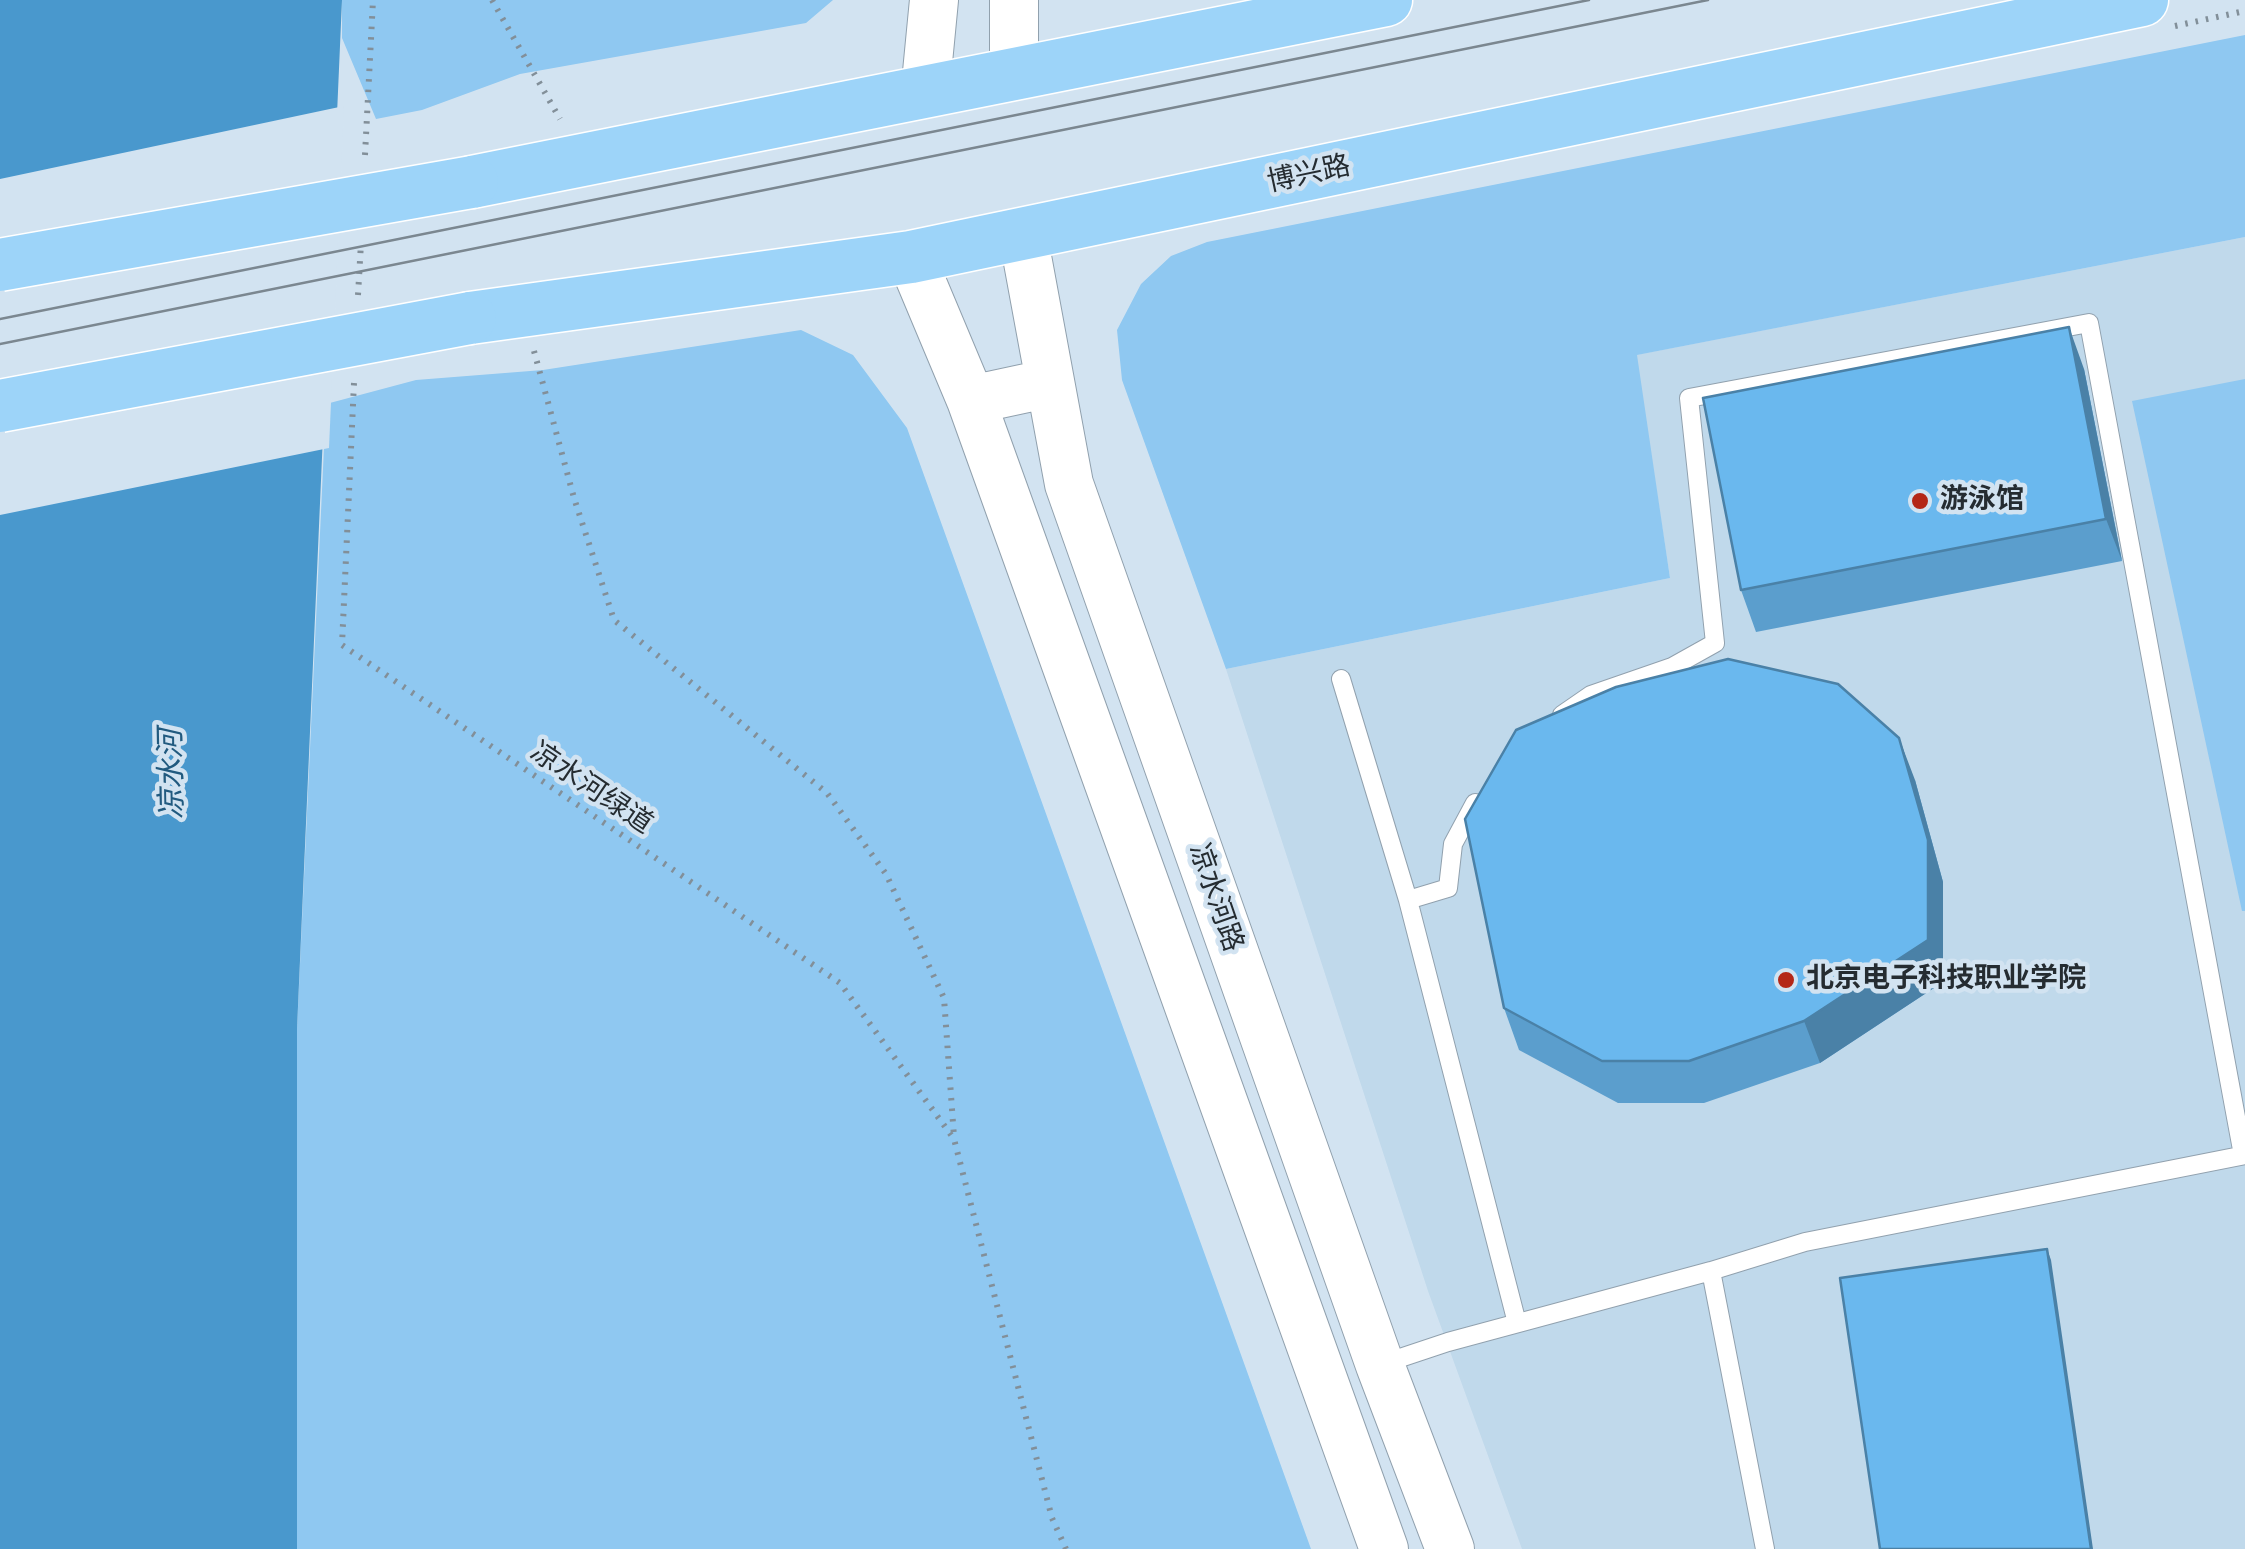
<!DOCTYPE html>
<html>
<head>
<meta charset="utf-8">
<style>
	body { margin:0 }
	canvas { display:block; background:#d2e3f1 }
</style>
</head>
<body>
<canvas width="2245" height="1549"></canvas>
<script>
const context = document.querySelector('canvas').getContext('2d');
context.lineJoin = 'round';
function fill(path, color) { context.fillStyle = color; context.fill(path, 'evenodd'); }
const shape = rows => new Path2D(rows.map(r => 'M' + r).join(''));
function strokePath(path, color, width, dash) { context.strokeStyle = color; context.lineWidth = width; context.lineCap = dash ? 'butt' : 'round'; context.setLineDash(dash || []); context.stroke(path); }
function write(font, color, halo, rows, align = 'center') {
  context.font = font + ' "Varela Round","Noto Sans SC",sans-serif'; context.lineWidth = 9; context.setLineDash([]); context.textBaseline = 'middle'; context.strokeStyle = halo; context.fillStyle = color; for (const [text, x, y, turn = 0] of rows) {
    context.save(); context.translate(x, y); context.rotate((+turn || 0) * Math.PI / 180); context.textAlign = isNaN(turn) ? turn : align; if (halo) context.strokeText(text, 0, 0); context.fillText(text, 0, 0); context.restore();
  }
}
fill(shape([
	[2245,237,2245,1549,1522,1549,1428,1291,1226,669,1670,578,1636,355]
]), '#c0d9eb');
fill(shape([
	[342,0,833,0,806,23,520,74,422,110,376,119,342,38],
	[2245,35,2245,237,1637,355,1670,578,1226,669,1122,380,1117,330,1141,284,1171,256,1207,242],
	[801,330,853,355,907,428,1311,1549,297,1549,297,1029,326,404,416,380,543,370],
	[2245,379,2245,911,2242,911,2132,401]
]), '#8fc8f1');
fill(shape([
	[0,0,342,0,297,1029,297,1549,0,1549]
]), '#4998cd');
fill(shape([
	[344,106,329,448,0,515,0,179]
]), '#d2e3f1');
const lane = shape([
	[1341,679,1408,900,1517,1323],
	[1562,715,1591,695,1672,667,1715,643,1689,398,2089,323,2243,1155],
	[1408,900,1448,888,1453,844,1475,803],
	[1711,1271,1765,1549],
	[1382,1364,1448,1342,1711,1271,1805,1242,2245,1155]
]);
const secondary = shape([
	[1014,76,1014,0],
	[925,93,934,0],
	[1023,235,1069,484,1380,1365,1450,1549],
	[911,257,971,400,1384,1549],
	[971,400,1050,383]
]);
const primary = shape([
	[472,182,1386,0],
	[470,318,911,257,2142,0]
]);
strokePath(lane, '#91a1ae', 20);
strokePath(secondary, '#91a1ae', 50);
strokePath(primary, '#fff', 55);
strokePath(shape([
	[492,0,560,119],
	[2175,26,2245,11],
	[365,155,373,0],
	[358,295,361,243],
	[534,351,574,498,614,620,827,793,886,874,944,998,954,1137],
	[354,383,342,645,840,983,954,1139,1052,1518,1066,1549]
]), '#828f99', 6, [2.5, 8]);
strokePath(lane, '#fff', 18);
strokePath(secondary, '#fff', 48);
strokePath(primary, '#9dd4f9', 52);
strokePath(shape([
	[0,319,1589,0],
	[0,344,1708,0]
]), '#7b8790', 2.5);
const primaryBridge = shape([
	[0,265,472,182],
	[0,406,470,318]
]);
strokePath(primaryBridge, '#fff', 55, []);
strokePath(primaryBridge, '#9dd4f9', 52);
fill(shape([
	[2084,369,2122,561,1756,632,1741,590],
	[1915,780,1943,882,1943,982,1820,1063,1704,1103,1618,1103,1519,1050,1504,1008]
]), '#5b9ecd');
fill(shape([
	[2069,327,2084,369,2122,561,2106,519],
	[1899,738,1915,780,1943,882,1943,982,1820,1063,1804,1021],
	[2047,1249,2051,1260,2093,1549,2091,1549]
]), '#4a81a7');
const building = shape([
	[2069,327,2106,519,1741,590,1703,398,2069,327],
	[1728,659,1838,684,1899,738,1928,840,1928,940,1804,1021,1689,1061,1602,1061,1504,1008,1465,819,1516,730,1616,687,1728,659],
	[2047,1249,2091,1549,1880,1549,1840,1278,2047,1249]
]);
fill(building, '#6ab8ee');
strokePath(building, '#4a81a7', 2.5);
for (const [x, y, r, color] of [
	[1920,501,10,"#b42717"],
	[1786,980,10,"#b42717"]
]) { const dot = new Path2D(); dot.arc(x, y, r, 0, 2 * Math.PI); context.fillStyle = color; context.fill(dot); strokePath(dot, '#d2e3f1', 4); }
write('28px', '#252c31', '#d2e3f1', [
	["博兴路",1309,175,-12],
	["凉水河绿道",591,789,34],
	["凉水河路",1215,898,71]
]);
write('bold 28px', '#252c31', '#d2e3f1', [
	["游泳馆",1940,501],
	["北京电子科技职业学院",1806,980]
], 'left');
write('italic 30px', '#215a7f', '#d2e3f1', [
	["凉水河",173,774,-91]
]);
</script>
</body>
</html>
